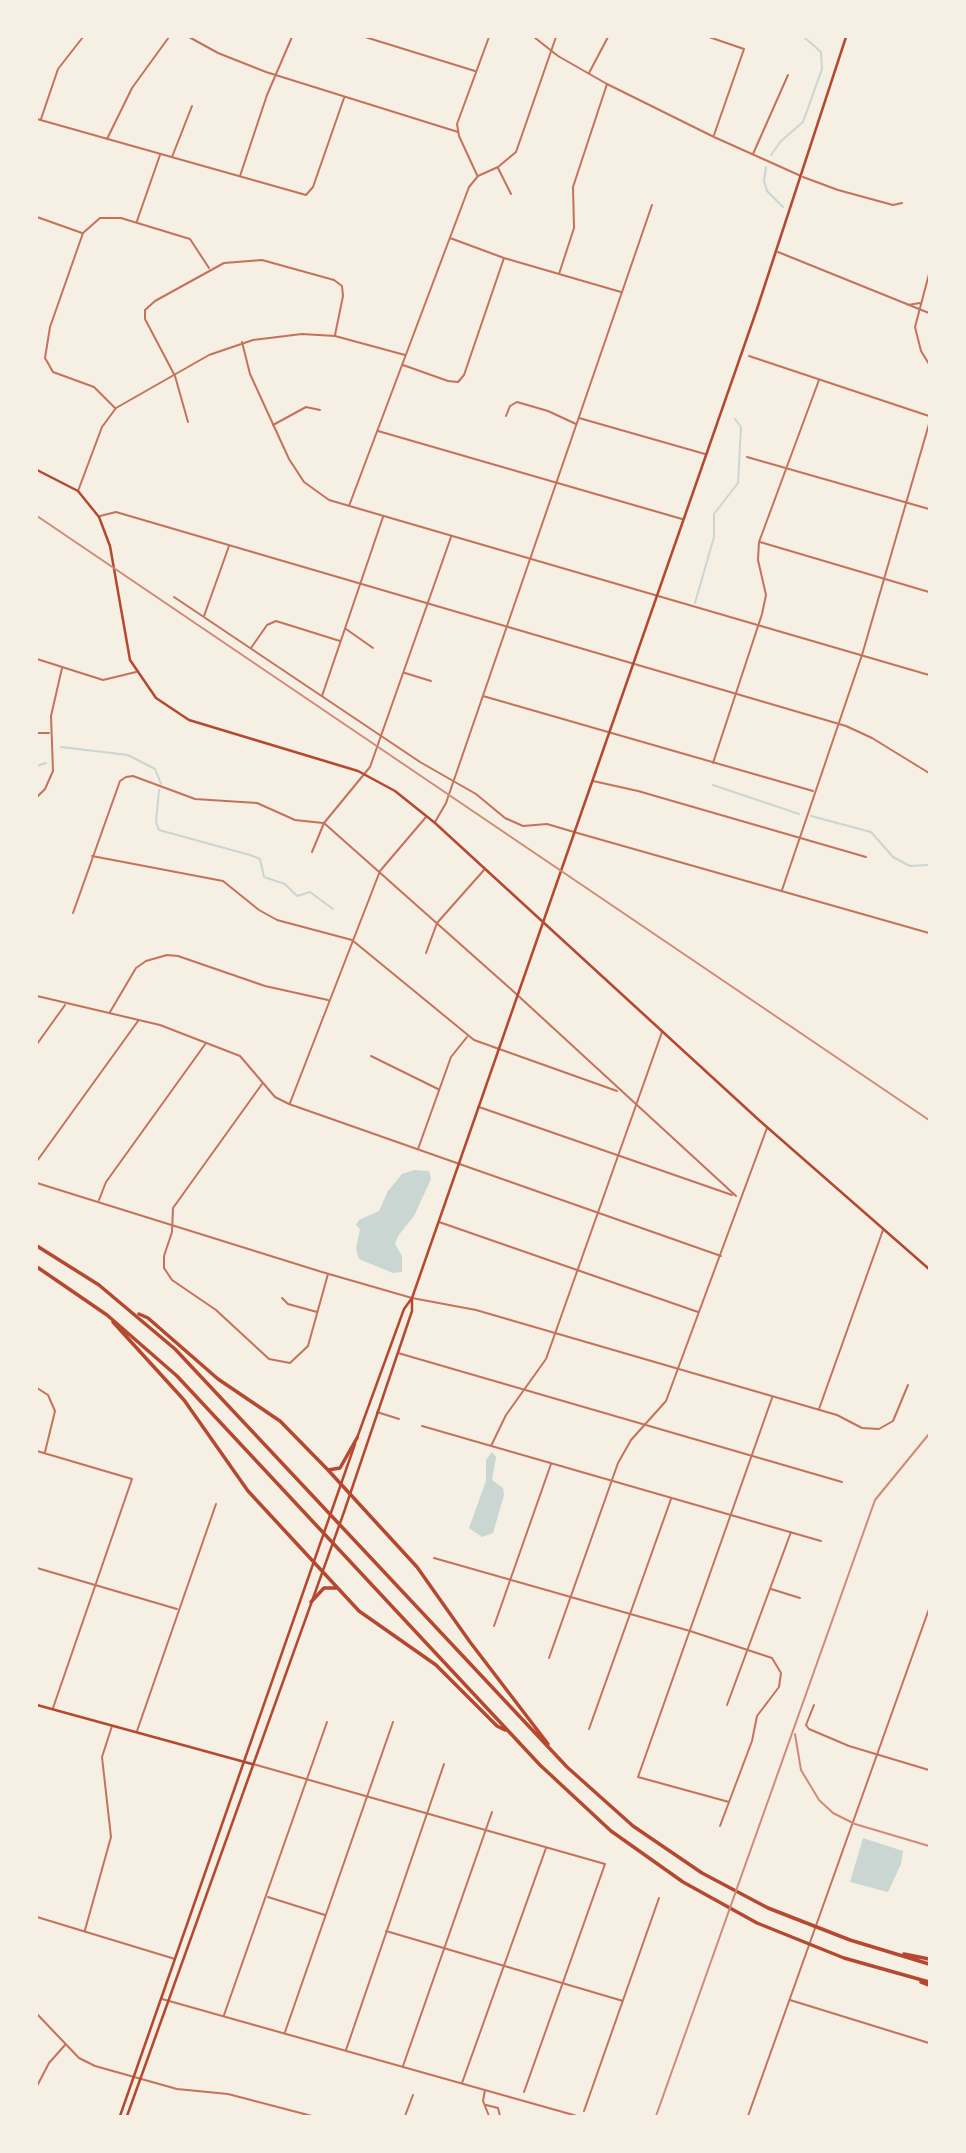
<!DOCTYPE html>
<html>
<head>
<meta charset="utf-8">
<style>
	body { margin:0 }
	#map { position:relative; width:966px; height:2153px; overflow:hidden; background:#f6efe4; font-family:Roboto,sans-serif }
	canvas { display:block }
	.frame { position:absolute; inset:0; border:38px solid #f6efe4; pointer-events:none }
</style>
</head>
<body>
<div id="map">
<canvas width="966" height="2153"></canvas>
<div class="frame"></div>
</div>
<script>
const context = document.querySelector('canvas').getContext('2d');
context.lineJoin = 'round';
function fill(path, color) { context.fillStyle = color; context.fill(path, 'evenodd'); }
const shape = rows => new Path2D(rows.map(r => 'M' + r).join(''));
function strokePath(path, color, width, dash) { context.strokeStyle = color; context.lineWidth = width; context.lineCap = dash ? 'butt' : 'round'; context.setLineDash(dash || []); context.stroke(path); }
fill(shape([
	[414,1170,429,1171,431,1179,414,1216,398,1236,395,1244,402,1256,402,1272,393,1273,359,1259,356,1248,360,1229,356,1225,359,1220,379,1211,388,1191,402,1174],
	[492,1452,496,1457,492,1480,503,1488,504,1495,493,1533,482,1537,469,1528,486,1481,486,1460],
	[863,1838,903,1851,901,1864,888,1892,850,1882]
]), '#c9d6d2');
strokePath(shape([
	[771,155,781,141,803,122,822,69,821,52,804,37],
	[766,167,764,181,767,191,783,207],
	[695,603,714,537,714,514,738,483,741,427,735,419],
	[61,747,128,755,155,769,161,784],
	[37,766,46,763],
	[713,785,799,814],
	[159,790,156,822,159,830,250,855,260,859,264,877,285,884,297,896,310,892,333,909],
	[811,816,871,832,893,857,910,866,929,865]
]), '#c9d6d2', 2);
strokePath(shape([
	[189,37,218,53,266,72,458,132],
	[365,37,475,71],
	[709,37,744,49,714,135],
	[589,73,608,37],
	[37,119,306,195,313,187,344,98],
	[41,119,58,69,83,37],
	[107,139,132,88,169,37],
	[753,154,788,75],
	[172,157,192,106],
	[498,168,511,194],
	[477,175,459,136,457,124,489,37],
	[240,176,267,95,292,37],
	[803,177,838,190,893,205,902,203],
	[37,217,82,233],
	[137,221,160,155],
	[450,238,504,258,621,292],
	[778,252,929,313],
	[559,274,574,228,573,187,607,84],
	[929,274,915,327,921,351,929,364],
	[908,305,920,303],
	[242,342,250,374,289,459,304,482,329,500,929,675],
	[403,365,448,381,458,382,464,375,504,258],
	[115,408,94,387,53,372,45,358,50,327,83,233,100,218,121,218,190,239,209,268],
	[506,416,510,406,517,402,548,411,576,424],
	[579,418,705,454],
	[188,422,175,376,145,319,145,310,155,301,224,263,262,260,334,280,342,286,343,296,335,335],
	[273,425,306,407,320,410],
	[378,431,682,519],
	[747,457,929,509],
	[78,491,102,427,116,408,209,355,253,340,302,334,335,336,405,355],
	[349,506,469,187,478,176,498,167,516,152,556,37],
	[100,516,116,512,846,726,872,738,929,773],
	[760,542,929,592],
	[174,597,420,762,476,794,505,818,523,826,547,824,574,832],
	[204,616,229,546],
	[346,629,373,648],
	[251,648,267,625,276,621,340,641],
	[405,673,431,681],
	[322,696,383,517],
	[483,696,813,791],
	[37,733,49,733],
	[713,763,762,614,766,595,758,560,759,542,819,380],
	[593,781,638,791,866,857],
	[37,797,45,789,53,771,51,716,62,668],
	[435,822,446,803,652,205],
	[324,823,513,991,736,1196],
	[312,852,324,823,370,767,451,537],
	[92,856,223,881,259,910,277,920,352,940,474,1040,617,1091],
	[782,890,862,655,929,424],
	[73,913,120,781,126,777,133,776,195,799,257,803,295,820,323,823],
	[426,953,437,923,484,870],
	[37,996,160,1025,240,1056,275,1097,289,1104,721,1256],
	[110,1012,136,968,146,961,167,955,178,956,265,986,328,1000],
	[37,1044,65,1005],
	[371,1056,438,1089],
	[262,1084,173,1208,172,1232,164,1256,164,1268,172,1280,216,1310,269,1359,290,1363,308,1346,328,1274],
	[290,1103,380,871,426,817],
	[479,1107,732,1195],
	[418,1149,451,1057,467,1037],
	[37,1161,138,1021],
	[37,1183,322,1272,412,1298,476,1310,837,1415,862,1428,879,1429,893,1421,908,1385],
	[99,1200,106,1182,206,1043],
	[439,1222,698,1312],
	[282,1298,288,1304,317,1312],
	[398,1353,842,1482],
	[37,1388,48,1395,55,1411,45,1452],
	[819,1409,883,1230],
	[377,1412,399,1419],
	[422,1426,821,1541],
	[491,1446,506,1415,546,1359,662,1032],
	[37,1451,132,1479,53,1708],
	[434,1558,690,1631,772,1658,781,1673,779,1687,757,1716,752,1741,720,1826],
	[37,1568,177,1609],
	[771,1589,800,1598],
	[494,1626,551,1464],
	[549,1658,618,1463,631,1440,666,1401,767,1128],
	[727,1705,791,1532],
	[814,1705,806,1725,809,1729,849,1746,929,1770],
	[589,1729,671,1499],
	[137,1731,216,1504],
	[253,1764,605,1864,524,2092],
	[729,1802,638,1777,772,1398],
	[268,1897,325,1915],
	[37,1917,175,1959],
	[85,1930,111,1837,102,1757,112,1726],
	[386,1931,623,2001],
	[162,1999,577,2116],
	[790,2000,929,2043],
	[37,2014,79,2058,95,2066,177,2089,228,2094,312,2116],
	[224,2015,327,1722],
	[285,2032,393,1722],
	[346,2050,444,1764],
	[403,2066,492,1812],
	[462,2083,546,1848],
	[37,2086,49,2063,65,2045],
	[485,2090,483,2101,489,2116],
	[486,2105,498,2108,500,2116],
	[584,2111,659,1898],
	[405,2116,413,2095],
	[748,2116,929,1609]
]), '#c5725c', 2);
strokePath(shape([
	[534,37,558,56,607,84,714,137,801,176],
	[749,356,929,416],
	[37,659,103,680,136,672],
	[574,832,929,933]
]), '#c5725c', 2);
strokePath(shape([
	[37,470,78,491,99,517,110,546,130,660,156,698,189,720,358,771,395,791,435,823,760,1121,929,1269],
	[357,1438,404,1309,412,1298,757,309,846,37],
	[37,1705,252,1764],
	[120,2116,355,1444],
	[127,2116,344,1512,412,1311,412,1298]
]), '#b5482f', 2.5);
strokePath(shape([
	[37,1246,99,1285,175,1349,567,1767,633,1826,702,1873,768,1908,850,1940,929,1964],
	[37,1267,107,1315,177,1376,540,1765,611,1831,683,1882,757,1923,844,1958,929,1982],
	[139,1314,148,1318,218,1379,280,1421,328,1470,417,1567,470,1642,548,1744],
	[113,1322,184,1400,248,1491,359,1611,436,1665,497,1726,505,1730],
	[328,1470,340,1468,357,1438],
	[311,1602,324,1588,337,1588],
	[904,1954,929,1959],
	[921,1982,929,1985]
]), '#b5482f', 3.5);
strokePath(shape([
	[37,516,929,1120],
	[795,1734,801,1770,819,1800,833,1813,855,1824,929,1846],
	[656,2116,875,1500,929,1434]
]), '#cf8b77', 2);
</script>
</body>
</html>
